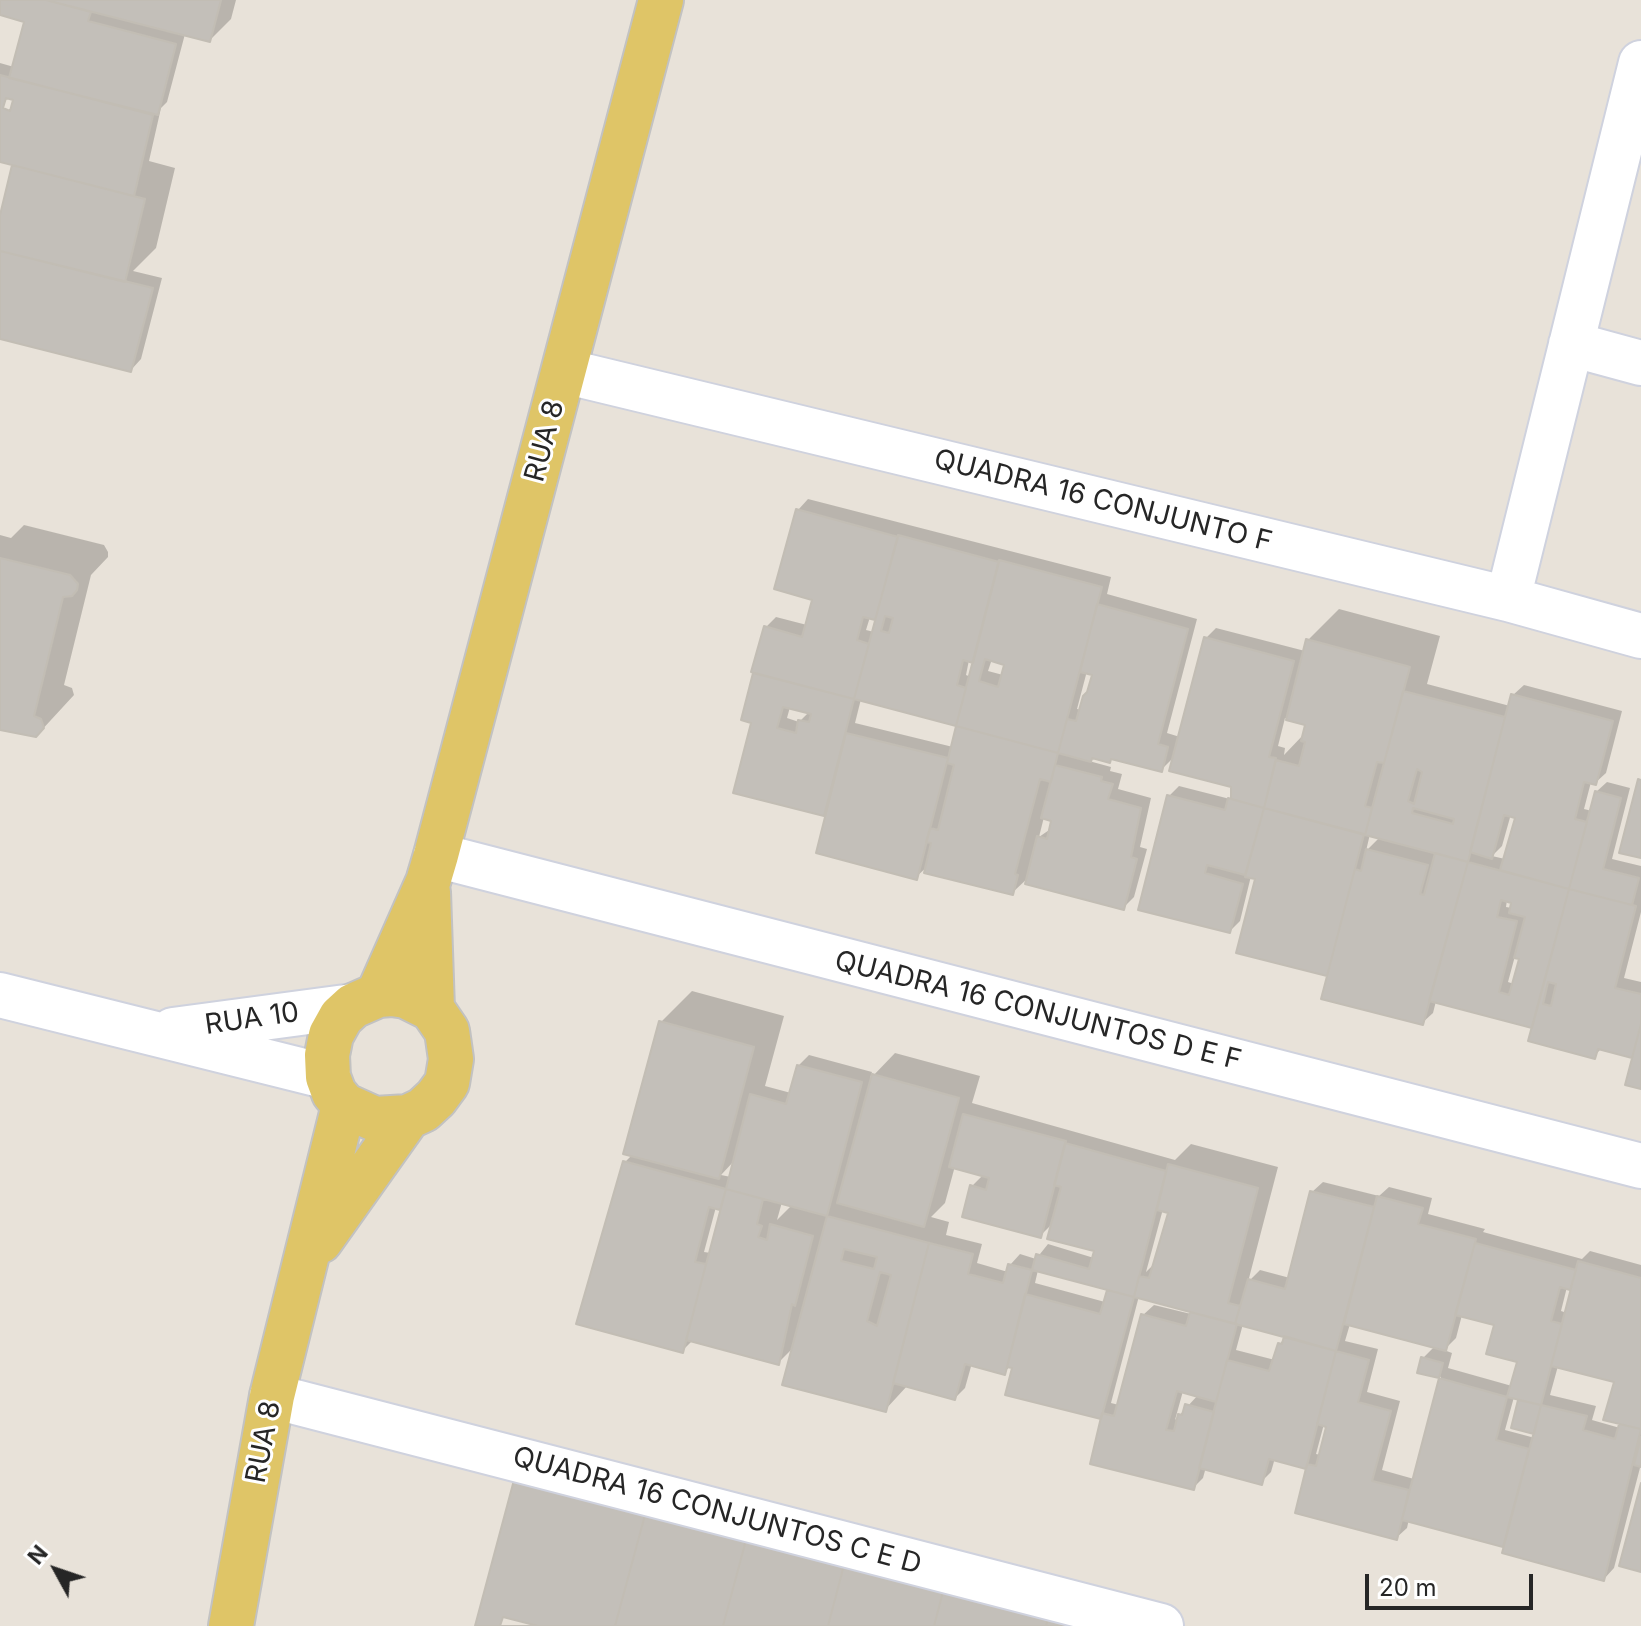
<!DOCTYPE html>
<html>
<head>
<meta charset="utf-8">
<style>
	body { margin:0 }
	#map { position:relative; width:1641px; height:1626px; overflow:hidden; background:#e8e2d9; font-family:Inter,sans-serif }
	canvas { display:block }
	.north { position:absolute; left:16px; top:1530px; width:80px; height:80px; -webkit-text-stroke:6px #fff; paint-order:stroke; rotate:310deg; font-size:22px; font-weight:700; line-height:32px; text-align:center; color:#262626 }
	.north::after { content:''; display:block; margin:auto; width:28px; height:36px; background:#262626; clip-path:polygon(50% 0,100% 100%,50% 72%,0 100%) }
	.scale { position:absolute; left:1365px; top:1574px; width:168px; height:36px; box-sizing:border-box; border:4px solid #262626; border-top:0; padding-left:10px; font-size:24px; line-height:28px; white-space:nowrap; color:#262626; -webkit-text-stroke:6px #fff; paint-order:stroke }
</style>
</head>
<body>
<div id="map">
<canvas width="1641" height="1626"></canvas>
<div class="north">N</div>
<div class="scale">20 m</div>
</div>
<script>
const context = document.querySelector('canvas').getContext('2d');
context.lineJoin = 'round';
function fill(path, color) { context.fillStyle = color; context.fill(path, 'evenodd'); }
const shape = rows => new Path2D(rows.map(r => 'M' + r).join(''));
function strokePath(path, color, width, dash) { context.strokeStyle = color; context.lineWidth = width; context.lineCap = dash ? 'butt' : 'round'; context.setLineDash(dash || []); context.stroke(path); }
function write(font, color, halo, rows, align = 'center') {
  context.font = font + ' Inter,sans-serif'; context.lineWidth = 6; context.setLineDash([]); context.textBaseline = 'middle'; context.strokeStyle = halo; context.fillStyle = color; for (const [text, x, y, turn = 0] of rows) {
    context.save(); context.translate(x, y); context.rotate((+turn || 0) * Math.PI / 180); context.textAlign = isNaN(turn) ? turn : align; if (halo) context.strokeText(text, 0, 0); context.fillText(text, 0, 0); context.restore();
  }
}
fill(shape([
	[0,0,236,0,231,19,210,40,185,34,167,102,161,108,149,161,175,168,156,248,133,271,162,278,141,359,131,370,0,337,0,223,16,164,0,160,0,63,14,67,27,21,0,13],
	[4,96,15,98,11,113,1,110],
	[808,499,1111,577,1107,594,1197,619,1167,733,1180,737,1206,638,1216,628,1305,651,1308,640,1339,609,1440,636,1427,684,1510,706,1513,695,1524,685,1622,711,1606,773,1595,783,1591,782,1584,809,1592,811,1596,792,1607,782,1630,788,1612,859,1641,866,1641,912,1624,978,1641,982,1641,1087,1634,1056,1602,1048,1594,1056,1534,1026,1436,1001,1433,1013,1422,1023,1330,975,1238,951,1257,878,1251,876,1240,921,1230,931,1169,796,1179,786,1230,799,1234,795,1232,786,1175,756,1161,770,1113,757,1094,756,1089,761,1111,767,1110,771,1122,774,1118,789,1151,798,1140,847,1147,849,1134,897,1124,907,1029,877,1012,893,928,866,916,877,827,815,736,791,754,722,743,719,766,627,776,617,807,625,814,599,798,510],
	[870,617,878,619,874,632,866,630],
	[992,659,1007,663,1003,675,988,671],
	[969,660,975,662,971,677,966,675],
	[1087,671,1095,673,1082,710,1077,709],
	[861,699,959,725,953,747,855,723],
	[790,707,809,712,799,722,787,718],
	[1285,718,1307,724,1305,733,1284,755,1285,748,1278,746],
	[1511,814,1517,816,1505,859,1492,856,1502,846],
	[1044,817,1054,820,1052,828,1039,837],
	[1370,834,1380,837,1366,851],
	[1507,900,1514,902,1512,908,1506,907],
	[1515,956,1521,958,1514,984,1508,982],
	[24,525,104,545,108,552,108,557,91,575,64,685,72,688,74,695,39,733,0,728,0,535,11,538],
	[692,991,784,1016,765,1086,791,1093,798,1066,809,1055,872,1072,870,1079,895,1053,980,1076,972,1103,1175,1160,1191,1144,1278,1167,1248,1282,1260,1270,1290,1278,1312,1192,1323,1182,1379,1196,1389,1187,1432,1198,1428,1214,1485,1229,1483,1232,1582,1259,1590,1251,1641,1265,1641,1464,1614,1568,1604,1579,1506,1545,1409,1519,1407,1528,1396,1538,1309,1468,1275,1458,1271,1472,1261,1482,1206,1467,1203,1478,1193,1488,1103,1418,1012,1365,1004,1372,972,1363,965,1388,955,1398,908,1385,885,1410,794,1347,778,1363,693,1340,682,1351,625,1162,632,1155,661,1022],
	[735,1160,731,1177,721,1175],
	[955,1166,984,1174,972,1186,1040,1236,1054,1222,1097,1249,1094,1258,1048,1244,1036,1259,1020,1254,1010,1265,1008,1272,977,1263,982,1244,946,1235,949,1222,931,1217,945,1203],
	[782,1202,793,1204,777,1220],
	[724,1203,711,1253,704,1252,716,1207,719,1208],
	[1163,1209,1170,1212,1156,1262,1146,1272],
	[1038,1270,1109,1288,1105,1302,1035,1283],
	[1567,1287,1573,1288,1567,1313,1561,1311],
	[1139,1296,1194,1311,1191,1314,1154,1305,1143,1315,1119,1405,1111,1403],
	[1462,1315,1496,1323,1520,1361,1512,1386,1448,1368,1452,1353,1444,1350,1456,1338],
	[1243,1324,1286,1335,1280,1344,1275,1360,1236,1350],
	[1350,1324,1435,1346,1423,1358,1419,1371,1441,1377,1414,1479,1382,1470,1400,1401,1367,1392,1378,1349,1345,1341],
	[1558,1366,1616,1380,1620,1428,1592,1420,1596,1406,1550,1395],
	[1183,1391,1198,1395,1175,1420],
	[1514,1397,1521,1398,1514,1427,1536,1432,1535,1438,1505,1430],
	[1324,1424,1329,1425,1321,1455,1316,1454]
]), '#0003');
const building = shape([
	[0,0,46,0,91,12,88,21,176,44,158,115,9,78,24,22,0,15,0,0],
	[46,0,221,0,210,42,46,0],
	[0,75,153,115,134,196,0,162,0,75],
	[6,98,13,100,10,111,3,108,6,98],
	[12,165,145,199,125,282,0,251,0,215,12,165],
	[0,251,153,288,131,372,0,339,0,251],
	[796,509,898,537,875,620,863,617,857,640,869,644,854,699,751,672,764,626,802,637,812,600,774,589,796,509],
	[898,535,999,562,973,663,963,660,957,685,966,688,956,726,854,699,898,535],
	[885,616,893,618,889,633,881,631,885,616],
	[0,558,70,575,78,584,77,590,72,596,63,597,34,716,41,719,44,728,36,737,0,730,0,558],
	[999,560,1102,587,1058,753,956,726,999,560],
	[985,659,1004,665,998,687,979,681,985,659],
	[1097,604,1188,629,1158,744,1168,747,1162,772,1111,759,1110,763,1092,758,1091,762,1058,753,1067,719,1076,721,1083,696,1087,692,1092,675,1080,672,1097,604],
	[1204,637,1294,661,1269,757,1276,758,1264,808,1231,799,1231,787,1169,771,1204,637],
	[1306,639,1410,667,1384,763,1377,762,1365,806,1372,808,1365,835,1264,808,1276,760,1299,766,1305,742,1301,741,1305,725,1286,720,1306,639],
	[753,673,854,699,824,816,733,793,751,723,741,720,753,673],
	[783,707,811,714,809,722,798,720,796,733,777,728,783,707],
	[1403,691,1505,717,1468,862,1365,835,1403,691],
	[1417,769,1422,772,1414,804,1408,801,1417,769],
	[1413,808,1454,819,1453,824,1412,813,1413,808],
	[1511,694,1613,721,1596,785,1584,782,1575,819,1587,822,1569,889,1500,870,1515,818,1504,815,1492,859,1470,852,1511,694],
	[956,726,1058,753,1051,782,1040,779,1015,874,1018,875,1013,895,924,873,931,843,926,842,930,828,938,830,954,765,947,763,956,726],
	[846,733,948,758,917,880,816,853,846,733],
	[1055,765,1102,777,1101,781,1113,784,1108,799,1141,808,1131,857,1137,859,1124,910,1025,884,1037,836,1047,839,1051,821,1041,818,1055,765],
	[1638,779,1641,780,1641,858,1619,853,1638,779],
	[1595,791,1621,798,1603,869,1639,878,1632,905,1569,889,1595,791],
	[1167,795,1225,810,1228,798,1264,808,1245,875,1207,865,1205,873,1243,884,1230,933,1138,910,1167,795],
	[1264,808,1364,834,1327,976,1236,953,1255,879,1245,877,1264,808],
	[1366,849,1428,865,1420,894,1424,895,1435,853,1468,862,1423,1025,1321,999,1355,869,1361,871,1366,849],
	[1468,862,1569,889,1532,1028,1429,1001,1468,862],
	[1501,900,1511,903,1509,913,1525,917,1514,958,1519,959,1509,995,1499,992,1517,921,1497,917,1501,900],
	[1569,889,1636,906,1615,988,1641,994,1641,1024,1632,1058,1598,1049,1595,1059,1528,1041,1569,889],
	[1548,982,1556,984,1551,1006,1543,1004,1548,982],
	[659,1021,754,1047,719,1179,623,1154,659,1021],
	[1641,1024,1641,1089,1625,1085,1641,1024],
	[797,1065,862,1082,827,1216,726,1189,750,1094,786,1104,797,1065],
	[872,1074,959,1098,924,1227,837,1203,872,1074],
	[963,1114,1066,1141,1041,1238,962,1217,970,1185,986,1190,989,1178,949,1167,963,1114],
	[1065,1143,1166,1171,1134,1297,1032,1270,1036,1254,1089,1269,1094,1251,1047,1239,1061,1187,1054,1185,1065,1143],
	[623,1161,726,1189,720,1210,709,1207,695,1262,706,1264,683,1353,576,1324,623,1161],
	[1168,1164,1258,1188,1228,1303,1240,1306,1235,1324,1134,1297,1139,1276,1149,1278,1168,1213,1157,1210,1168,1164],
	[726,1189,763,1199,757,1224,762,1226,758,1237,767,1240,770,1224,813,1236,795,1306,792,1304,779,1365,686,1340,726,1189],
	[1310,1191,1374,1207,1336,1351,1235,1324,1248,1279,1285,1289,1310,1191],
	[1377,1196,1423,1208,1418,1224,1476,1239,1446,1351,1344,1324,1377,1196],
	[827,1216,929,1243,886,1412,782,1385,827,1216],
	[844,1249,877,1257,874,1269,841,1261,844,1249],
	[880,1272,891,1275,877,1326,867,1321,880,1272],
	[929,1243,973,1254,968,1274,1003,1283,1008,1264,1032,1270,1005,1375,965,1364,955,1400,893,1383,929,1243],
	[1475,1243,1576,1270,1570,1290,1560,1287,1551,1321,1562,1324,1541,1405,1507,1397,1517,1362,1486,1354,1494,1325,1455,1315,1475,1243],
	[1578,1261,1641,1278,1641,1429,1603,1420,1614,1382,1551,1366,1578,1261],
	[1107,1290,1134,1297,1101,1419,1005,1395,1012,1368,1007,1367,1025,1294,1100,1314,1107,1290],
	[1190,1312,1237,1324,1216,1402,1177,1391,1166,1430,1174,1431,1178,1414,1182,1415,1185,1404,1214,1412,1194,1490,1090,1464,1102,1413,1114,1416,1141,1314,1186,1326,1190,1312],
	[1284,1336,1336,1351,1306,1469,1269,1459,1262,1485,1199,1468,1227,1360,1269,1371,1278,1343,1282,1344,1284,1336],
	[1336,1351,1369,1360,1358,1402,1391,1411,1372,1481,1409,1490,1397,1540,1295,1513,1307,1464,1316,1466,1326,1427,1317,1424,1336,1351],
	[1421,1357,1443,1363,1439,1378,1417,1373,1421,1357],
	[1439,1378,1507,1397,1496,1440,1529,1449,1503,1547,1402,1520,1439,1378],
	[1518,1400,1541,1405,1534,1434,1511,1428,1518,1400],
	[1541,1405,1587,1416,1583,1430,1615,1439,1619,1424,1641,1429,1604,1581,1502,1553,1541,1405],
	[1641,1437,1641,1467,1634,1465,1641,1437],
	[514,1480,645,1515,615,1626,475,1626,514,1480],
	[1641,1483,1641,1572,1619,1566,1641,1483],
	[645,1515,746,1540,723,1626,615,1626,645,1515],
	[746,1540,844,1565,828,1626,723,1626,746,1540],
	[844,1565,943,1592,934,1626,828,1626,844,1565],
	[943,1592,1048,1619,1046,1626,934,1626,943,1592],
	[503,1617,538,1626,500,1626,503,1617],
	[1048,1619,1076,1626,1046,1626,1048,1619]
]);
fill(building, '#c3bfb9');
strokePath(building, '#c2bdb4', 2);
const minor = shape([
	[1571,344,1641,363],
	[564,371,1508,599,1641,636],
	[1508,599,1641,63],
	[436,855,1641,1166],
	[0,995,328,1077],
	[173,1030,353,1006],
	[272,1396,1161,1626]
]);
const major = shape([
	[428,892,432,1009],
	[392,994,406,996,432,1009,447,1031,451,1059,447,1083,436,1098,423,1110,408,1117,375,1119,344,1105,334,1093,328,1077,327,1055,331,1035,341,1017,353,1006,378,995,392,994],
	[378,995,428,882,436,855,661,0],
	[320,1241,408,1117],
	[231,1626,272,1396,344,1105]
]);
strokePath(minor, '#cfd2de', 48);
strokePath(major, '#c2c2c2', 48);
strokePath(minor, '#fff', 44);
strokePath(major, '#dfc567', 44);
write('28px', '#262626', '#fff', [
	["RUA 8",545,441,-75],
	["QUADRA 16 CONJUNTO F",1103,501,14],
	["QUADRA 16 CONJUNTOS D E F",1038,1011,14],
	["RUA 10",252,1019,-8],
	["RUA 8",264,1442,-79],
	["QUADRA 16 CONJUNTOS C E D",717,1511,15]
]);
</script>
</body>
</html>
